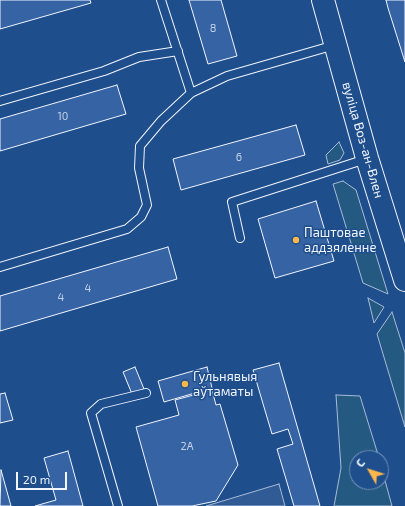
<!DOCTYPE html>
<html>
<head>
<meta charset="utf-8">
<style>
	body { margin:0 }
	#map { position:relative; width:405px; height:506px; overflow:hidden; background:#1f4e8c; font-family:"Exo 2",sans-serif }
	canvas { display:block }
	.north { position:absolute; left:349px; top:450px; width:40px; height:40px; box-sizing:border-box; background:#1f4e8c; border:1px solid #7391ba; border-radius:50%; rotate:309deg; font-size:11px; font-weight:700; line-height:16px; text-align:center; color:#f2f6ff }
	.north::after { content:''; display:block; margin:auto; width:14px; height:18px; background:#ffb74d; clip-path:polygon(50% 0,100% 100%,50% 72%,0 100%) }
	.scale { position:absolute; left:16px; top:472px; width:51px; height:18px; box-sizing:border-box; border:2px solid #f2f6ff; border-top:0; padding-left:5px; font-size:12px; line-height:14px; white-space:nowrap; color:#f2f6ff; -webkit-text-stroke:3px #1f4e8c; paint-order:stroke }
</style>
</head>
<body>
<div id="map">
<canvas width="405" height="506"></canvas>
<div class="north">С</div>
<div class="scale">20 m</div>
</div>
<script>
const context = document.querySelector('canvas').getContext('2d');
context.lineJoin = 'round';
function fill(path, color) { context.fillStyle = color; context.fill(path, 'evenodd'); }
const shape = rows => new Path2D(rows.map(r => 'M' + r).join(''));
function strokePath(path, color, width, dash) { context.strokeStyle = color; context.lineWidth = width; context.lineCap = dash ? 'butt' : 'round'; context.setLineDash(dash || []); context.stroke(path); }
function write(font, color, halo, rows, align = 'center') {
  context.font = font + ' "Exo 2",sans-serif'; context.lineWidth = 3; context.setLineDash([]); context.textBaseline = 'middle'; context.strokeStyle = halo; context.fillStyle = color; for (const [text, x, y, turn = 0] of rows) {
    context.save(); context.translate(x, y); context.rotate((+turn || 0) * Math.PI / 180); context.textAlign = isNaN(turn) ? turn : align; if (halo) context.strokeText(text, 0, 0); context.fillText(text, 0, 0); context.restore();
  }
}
const green = shape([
	[339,142,344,153,340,160,328,164,326,155,339,142],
	[343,181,356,190,388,294,363,283,333,184,343,181],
	[368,298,384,307,374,323,368,298],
	[392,312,405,353,405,427,377,334,392,312],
	[336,395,360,396,379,458,357,458,357,482,381,482,381,466,392,506,334,506,341,468,336,395]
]);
fill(green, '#245a82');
strokePath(green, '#a8bbd7', 1);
const parking = shape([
	[279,484,285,506,206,506,279,484]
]);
fill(parking, '#305b95');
strokePath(parking, '#a8bbd7', 1);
const building = shape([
	[0,0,90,0,91,3,0,29,0,0],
	[189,0,221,0,237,56,208,64,189,0],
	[386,0,405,0,405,62,388,8,386,0],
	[117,85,126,114,0,151,0,119,117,85],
	[296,125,305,155,181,190,173,159,296,125],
	[316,201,334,261,275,278,258,219,316,201],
	[168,247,177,279,0,331,0,296,168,247],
	[279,363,320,506,294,506,277,449,293,444,288,429,272,434,253,370,279,363],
	[135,367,144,389,132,394,123,372,135,367],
	[207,367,212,388,164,402,158,381,207,367],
	[212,390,216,405,220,404,238,465,216,501,192,506,158,506,136,427,179,415,175,400,212,390],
	[5,393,13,420,0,423,0,394,5,393],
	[68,451,83,506,35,506,56,500,44,458,68,451],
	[1,470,11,506,0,506,1,470]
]);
fill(building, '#3563a3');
strokePath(building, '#f2f6ff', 1);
const lane = shape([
	[161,0,191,93],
	[0,101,104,71,139,57,178,51],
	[240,238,232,202,366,159],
	[0,267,127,229,141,217,147,205,139,168,140,146,161,121,191,93,227,76,335,45],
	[118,506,91,413,101,404,146,393]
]);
const secondary = shape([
	[323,0,367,158,405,280]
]);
strokePath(lane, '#f2f6ff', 10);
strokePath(secondary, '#f2f6ff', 24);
strokePath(lane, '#1f4e8c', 8);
strokePath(secondary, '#1f4e8c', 22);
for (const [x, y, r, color] of [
	[296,240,4,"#ffb74d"],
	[185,384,4,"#ffb74d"]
]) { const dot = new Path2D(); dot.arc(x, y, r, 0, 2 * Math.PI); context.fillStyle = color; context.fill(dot); strokePath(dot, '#1f4e8c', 1.5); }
write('11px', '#c3d1e8', null, [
	["8",213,28],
	["10",63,116],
	["6",239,157],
	["4",88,288],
	["4",61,297],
	["2А",187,446]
]);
write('13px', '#f2f6ff', '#1f4e8c', [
	["вуліца Воз-ан-Влен",363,140,74]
]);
write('13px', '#f2f6ff', '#1f4e8c', [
	["Паштовае",304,233],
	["аддзяленне",304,248],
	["Гульнявыя",193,377],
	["аўтаматы",193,392]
], 'left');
</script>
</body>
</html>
